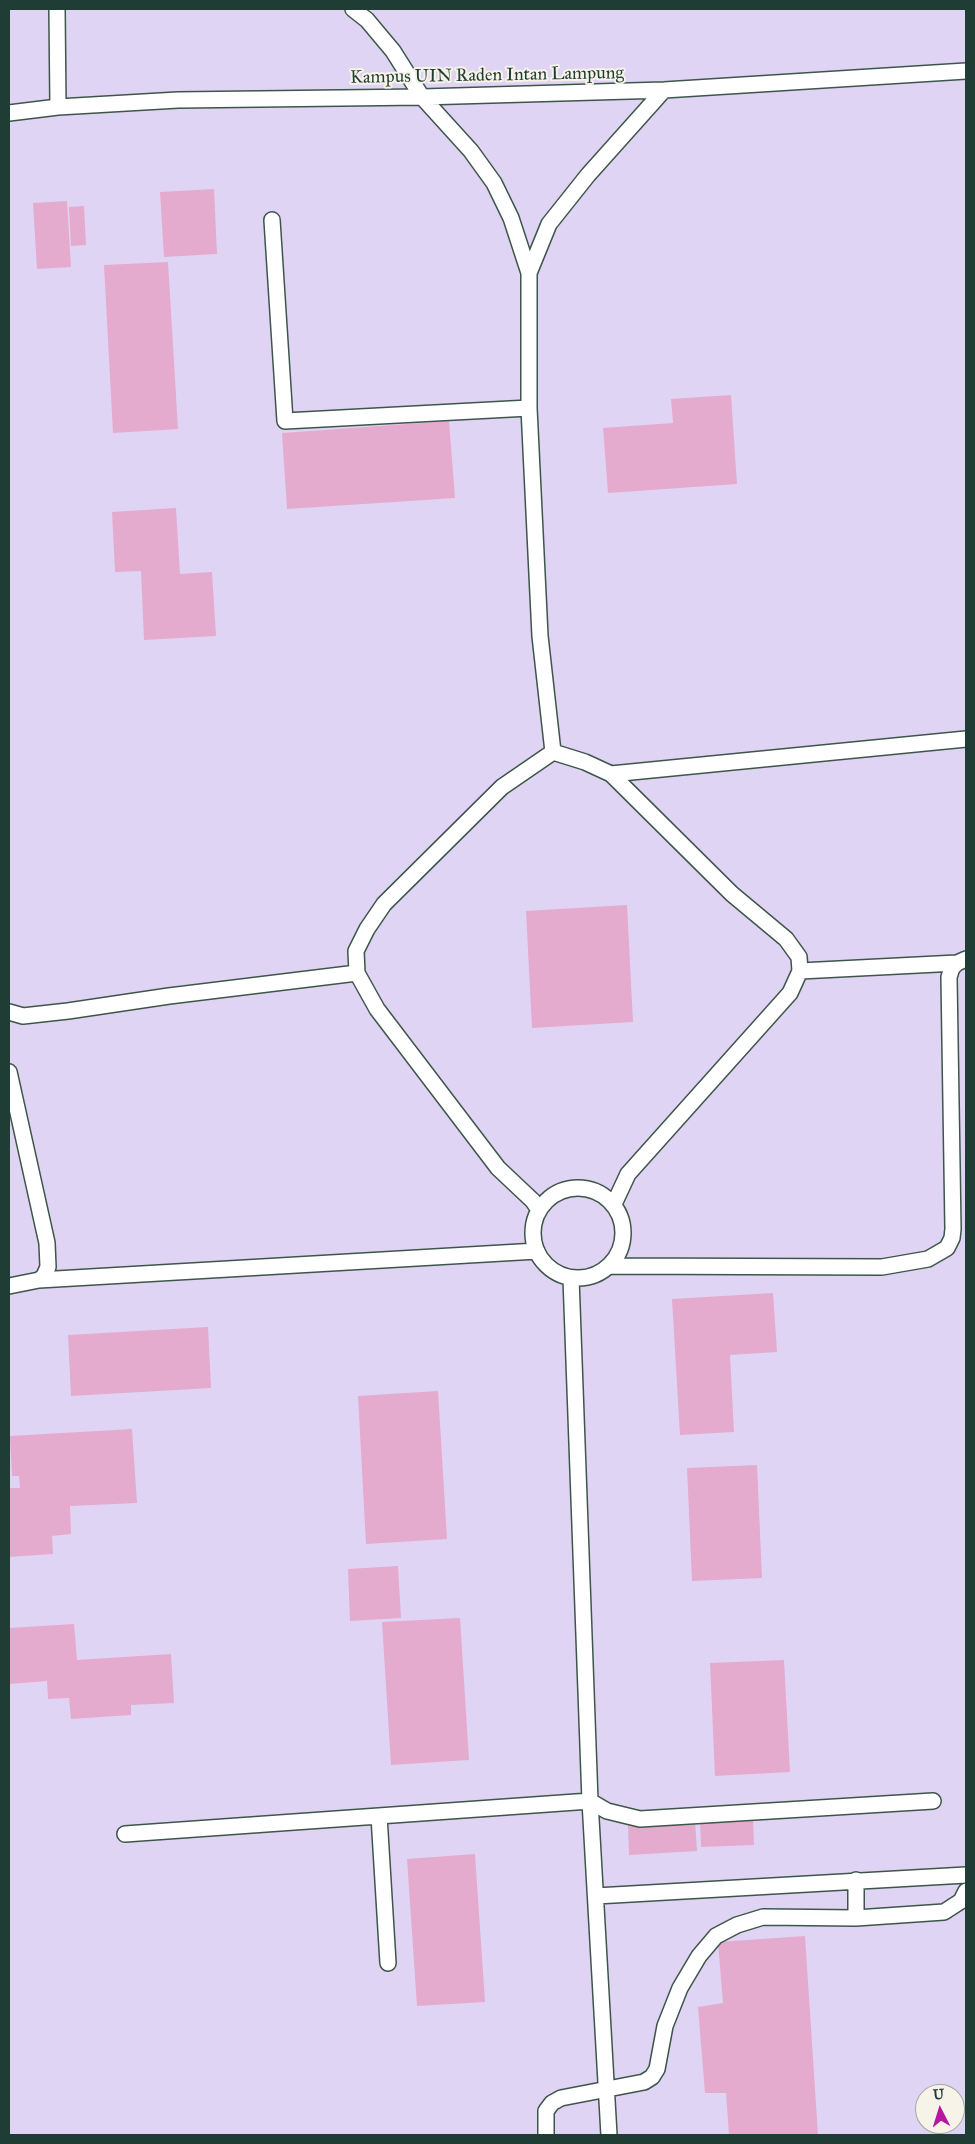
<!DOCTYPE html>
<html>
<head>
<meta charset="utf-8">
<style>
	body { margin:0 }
	#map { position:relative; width:975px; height:2144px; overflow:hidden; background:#efe1c4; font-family:"IM FELL Great Primer",serif }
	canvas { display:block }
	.frame { position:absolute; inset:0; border:10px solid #1f3d34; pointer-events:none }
	.north { position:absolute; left:915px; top:2084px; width:50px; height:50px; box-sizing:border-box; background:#f7f3e8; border:1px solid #a1aaa0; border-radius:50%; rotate:355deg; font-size:14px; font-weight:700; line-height:20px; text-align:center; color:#1f3d34 }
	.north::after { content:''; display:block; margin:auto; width:18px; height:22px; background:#b5179e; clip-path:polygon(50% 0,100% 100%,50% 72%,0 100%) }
</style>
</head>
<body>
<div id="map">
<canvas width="975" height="2144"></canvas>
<div class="frame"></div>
<div class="north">U</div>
</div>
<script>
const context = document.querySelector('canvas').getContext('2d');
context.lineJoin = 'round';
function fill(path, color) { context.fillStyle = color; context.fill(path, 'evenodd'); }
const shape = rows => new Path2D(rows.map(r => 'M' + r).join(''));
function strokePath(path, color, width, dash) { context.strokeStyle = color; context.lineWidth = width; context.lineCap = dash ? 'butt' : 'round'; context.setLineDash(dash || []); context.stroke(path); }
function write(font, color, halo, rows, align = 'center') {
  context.font = font + ' "IM FELL Great Primer",serif'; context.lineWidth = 4; context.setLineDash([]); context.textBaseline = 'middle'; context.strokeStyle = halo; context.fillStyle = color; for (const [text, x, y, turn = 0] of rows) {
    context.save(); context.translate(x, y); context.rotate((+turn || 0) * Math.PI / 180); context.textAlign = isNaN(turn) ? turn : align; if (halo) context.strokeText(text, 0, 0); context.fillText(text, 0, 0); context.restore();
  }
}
fill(shape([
	[9,9,966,9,966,2135,9,2135],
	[925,2094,955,2094,955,2124,925,2124]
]), '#e0d4f4');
fill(shape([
	[214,189,217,254,164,257,160,192],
	[67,201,71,267,37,269,33,203],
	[84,206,86,245,71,246,69,207],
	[168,262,178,429,113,433,104,265],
	[731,395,737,484,608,493,603,428,673,423,671,399],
	[449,421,455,498,287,509,282,433],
	[176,508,180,574,212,572,216,636,144,640,141,571,115,572,112,512],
	[627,905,633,1022,532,1028,526,911],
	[773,1293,777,1352,730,1355,734,1432,680,1435,672,1299],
	[208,1327,211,1388,71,1396,68,1335],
	[438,1391,447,1539,366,1544,358,1396],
	[132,1429,137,1503,70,1506,71,1534,52,1536,53,1554,9,1557,9,1488,20,1488,19,1476,12,1476,10,1436],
	[757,1465,762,1578,692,1581,687,1468],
	[398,1566,401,1618,350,1621,348,1569],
	[460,1618,469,1760,391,1765,382,1622],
	[74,1624,77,1660,171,1654,174,1703,131,1705,131,1715,71,1719,69,1698,48,1699,47,1681,9,1684,9,1628],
	[784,1660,790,1772,715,1776,710,1663],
	[753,1817,754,1845,701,1847,700,1819],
	[695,1821,697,1851,629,1855,628,1825],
	[475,1854,485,2002,417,2006,407,1859],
	[805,1936,818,2135,729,2135,726,2093,705,2093,698,2007,723,2003,718,1942]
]), '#e4abce');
const service = shape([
	[57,9,58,107],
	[353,9,367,20,393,51,422,97,471,151,494,183,511,218,529,273,529,408,540,636,553,752],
	[9,113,58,107,178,100,422,97,664,90,966,71],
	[272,220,285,421,529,408],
	[529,273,549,224,588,175,664,90],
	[611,774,966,739],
	[800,971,957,963],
	[9,1012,23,1016,68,1011,169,996,357,973],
	[9,1072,47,1243,48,1267,44,1276,39,1280,9,1286],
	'533 1233a45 45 0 1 1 90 0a45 45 0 1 1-90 0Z',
	[539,1210,533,1201,498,1168,377,1009,357,973,356,951,367,929,384,904,502,787,553,752,585,762,611,774,732,894,786,939,799,957,800,971,790,993,628,1174,614,1204],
	[610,1266,882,1267,928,1259,947,1248,952,1238,953,1229,949,977,952,968,957,963,966,959],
	[571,1278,590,1801,609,2135],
	[39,1280,537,1251],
	[379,1816,388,1963],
	[125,1834,590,1801,607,1811,640,1819,933,1801],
	[856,1880,856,1918,944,1912,961,1901,966,1891],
	[596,1896,966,1875],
	[546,2135,546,2111,552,2103,561,2098,644,2082,652,2077,657,2069,665,2026,680,1988,699,1956,716,1936,737,1925,763,1917,856,1918]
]);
strokePath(service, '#3e564a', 18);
strokePath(service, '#fff', 15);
write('18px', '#1f3d34', '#f7f3e8', [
	["Kampus UIN Raden Intan Lampung",487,76,-1]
]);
</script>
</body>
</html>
